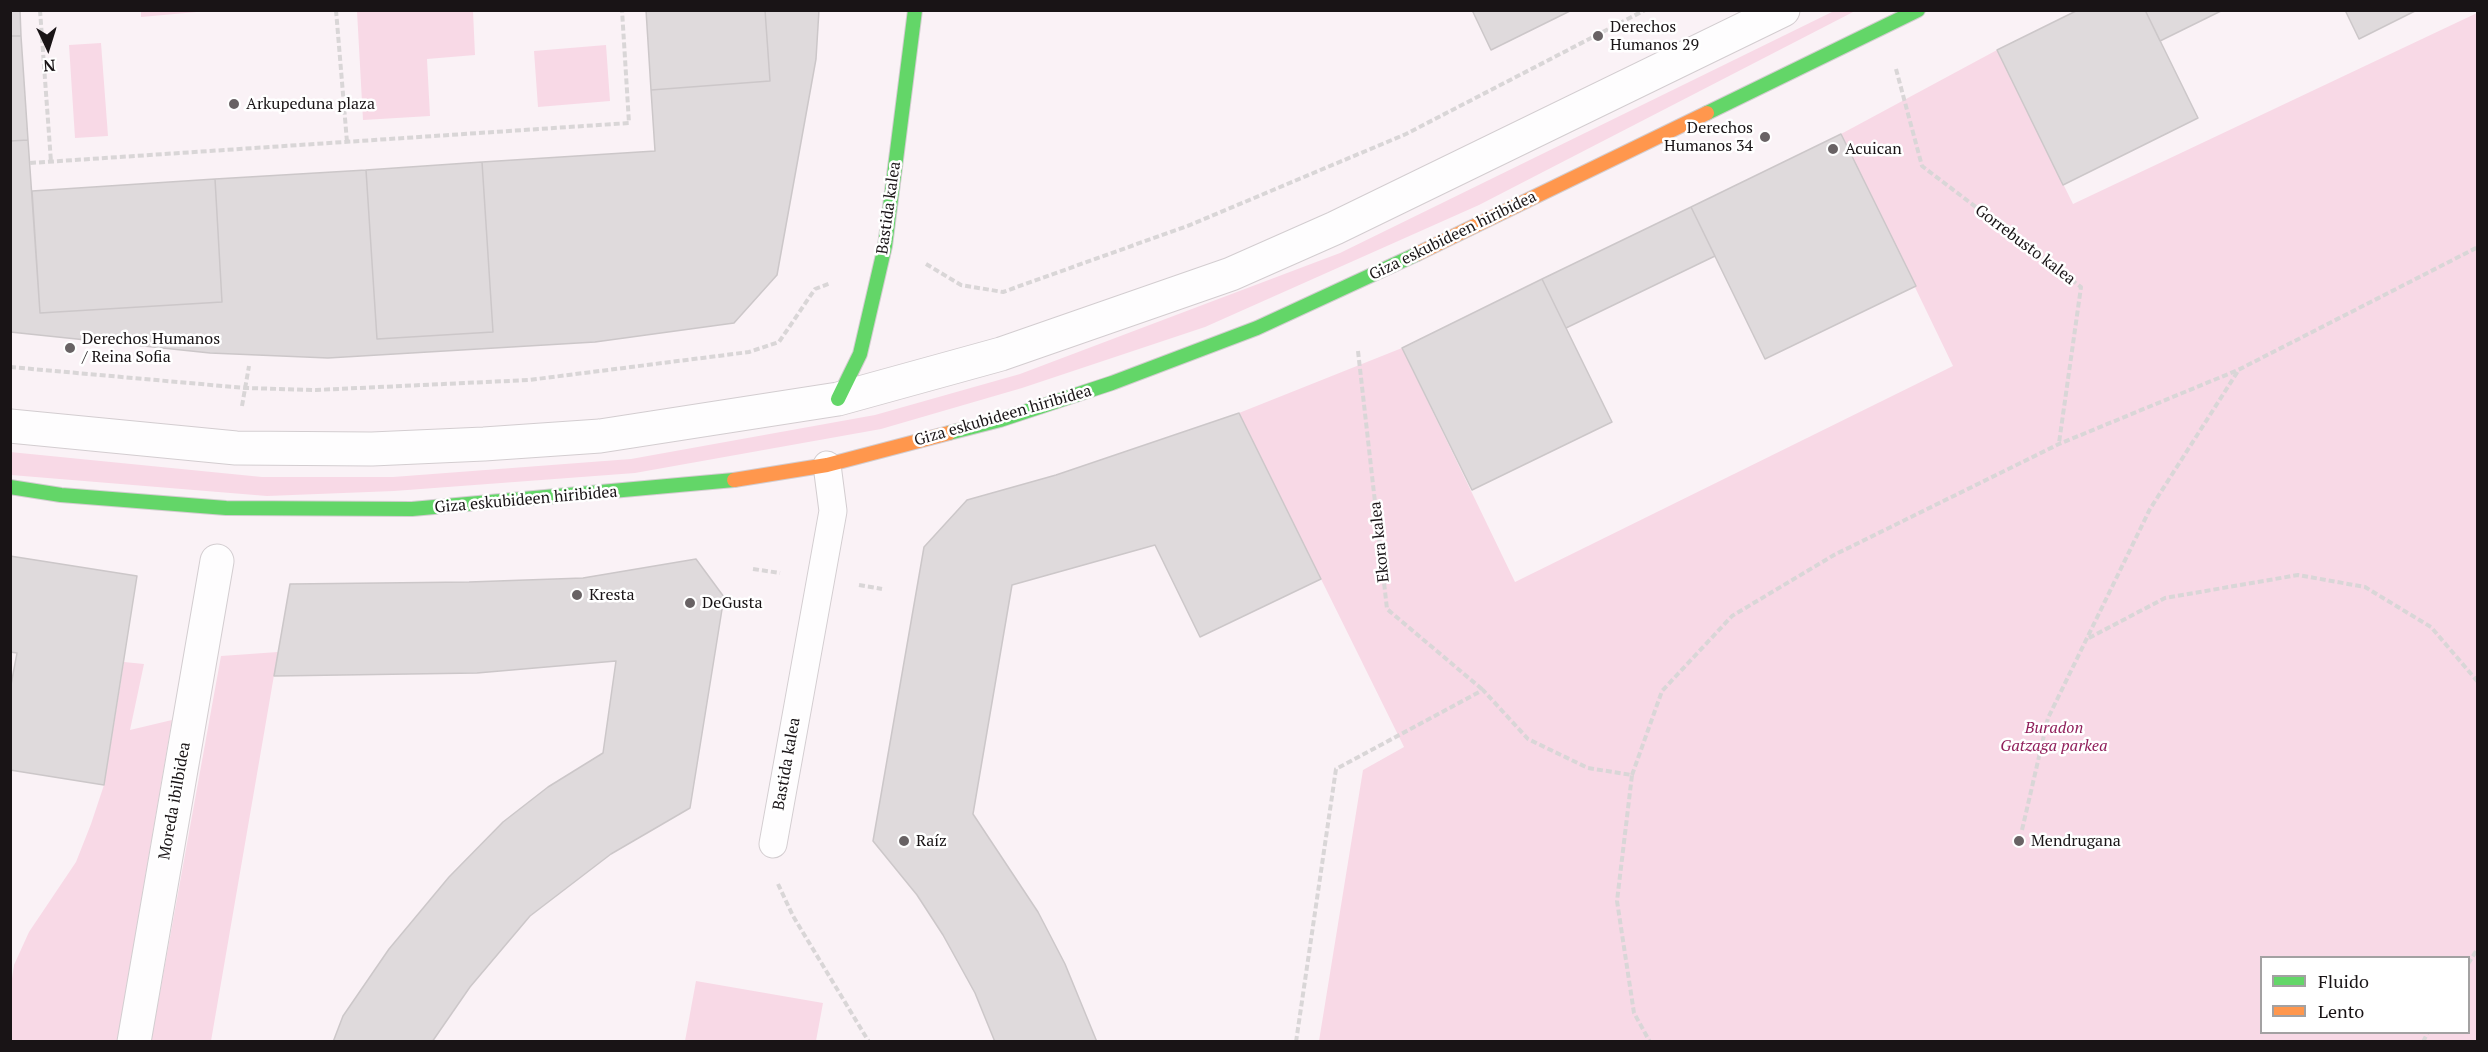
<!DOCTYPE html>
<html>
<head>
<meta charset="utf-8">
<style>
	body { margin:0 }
	#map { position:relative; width:2488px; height:1052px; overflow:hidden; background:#faf2f6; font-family:"PT Serif",serif }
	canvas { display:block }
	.frame { position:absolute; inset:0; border:12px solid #191416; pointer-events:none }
	.legend { position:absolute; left:2260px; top:956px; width:210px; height:78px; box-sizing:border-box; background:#fff; border:2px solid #a3a1a2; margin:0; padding:8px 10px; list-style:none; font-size:18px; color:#191416 }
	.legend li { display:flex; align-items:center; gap:12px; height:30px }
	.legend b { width:30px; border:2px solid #a3a1a2 }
	.north { position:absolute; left:18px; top:18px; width:60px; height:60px; -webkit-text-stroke:4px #fff; paint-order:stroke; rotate:176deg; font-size:16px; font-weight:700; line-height:24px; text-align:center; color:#191416 }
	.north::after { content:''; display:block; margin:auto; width:21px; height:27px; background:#191416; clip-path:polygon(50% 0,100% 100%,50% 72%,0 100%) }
</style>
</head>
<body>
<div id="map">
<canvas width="2488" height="1052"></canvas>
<div class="frame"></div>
<ul class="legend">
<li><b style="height:8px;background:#63d668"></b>Fluido</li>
<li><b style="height:8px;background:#ff974d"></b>Lento</li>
</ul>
<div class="north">N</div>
</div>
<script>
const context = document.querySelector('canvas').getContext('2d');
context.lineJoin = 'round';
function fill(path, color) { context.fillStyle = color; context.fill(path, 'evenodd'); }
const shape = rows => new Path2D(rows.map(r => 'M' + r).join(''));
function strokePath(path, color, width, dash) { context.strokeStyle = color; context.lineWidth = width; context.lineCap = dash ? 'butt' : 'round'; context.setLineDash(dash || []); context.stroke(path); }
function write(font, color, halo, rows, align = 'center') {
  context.font = font + ' "PT Serif",serif'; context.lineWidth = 5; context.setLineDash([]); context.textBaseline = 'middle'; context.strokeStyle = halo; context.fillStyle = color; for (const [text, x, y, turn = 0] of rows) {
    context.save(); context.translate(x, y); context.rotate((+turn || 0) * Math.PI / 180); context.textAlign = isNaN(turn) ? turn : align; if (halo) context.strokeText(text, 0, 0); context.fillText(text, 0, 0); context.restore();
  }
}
fill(shape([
	[208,11,141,17,141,11,208,10],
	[357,11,473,11,475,55,427,59,430,116,363,120],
	[1834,11,1855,11,1479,205,1205,327,1022,388,881,429,635,473,394,491,267,496,11,475,10,452,262,477,393,477,631,459,875,415,1020,374,1340,253],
	[2477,13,2477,1041,1319,1041,1363,770,1404,747,1239,413,1402,348,1515,582,1953,366,1841,134,1997,50,2073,204],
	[2262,958,2468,958,2468,1032,2262,1032],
	[101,43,108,136,75,138,69,45],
	[606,45,610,101,538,107,534,51],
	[278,652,211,1041,151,1042,221,656],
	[124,662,144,664,130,730,172,720,117,1041,11,1042,11,985,14,965,29,932,76,862,91,824,104,785],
	[696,981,823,1003,816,1041,685,1041]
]), '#f8d9e6');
const building = shape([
	[10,10,20,10,21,36,10,36,10,10],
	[646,10,765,10,770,81,651,90,646,10],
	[765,10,819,10,816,59,777,275,734,323,595,342,328,358,210,353,10,332,10,141,28,140,40,313,222,302,215,179,366,170,377,339,493,332,482,162,655,151,651,90,770,81,765,10],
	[1472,10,1572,10,1491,50,1472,10],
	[2078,10,2145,10,2198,118,2063,185,1997,50,2078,10],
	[2145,10,2223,10,2160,41,2145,10],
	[2345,10,2417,10,2359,39,2345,10],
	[10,36,21,36,28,140,10,141,10,36],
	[1841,134,1916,286,1765,359,1691,207,1841,134],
	[482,162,493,332,377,339,366,170,482,162],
	[215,179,222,302,40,313,32,191,215,179],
	[1691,207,1715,256,1566,328,1542,279,1691,207],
	[1542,279,1612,422,1472,490,1402,348,1542,279],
	[1239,413,1321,579,1200,637,1155,545,1012,585,973,814,1038,912,1065,964,1097,1042,995,1042,975,993,943,935,917,895,873,841,924,547,967,500,1056,475,1239,413],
	[10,556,137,576,104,785,10,770,10,690,17,653,10,652,10,556],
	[696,559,724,597,690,808,611,854,530,916,470,987,432,1042,333,1042,343,1016,389,949,449,877,503,822,548,787,603,753,616,661,477,673,274,676,290,584,469,582,583,578,696,559]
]);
fill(building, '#dfdadc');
strokePath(building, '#ccc7c9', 1.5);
const lane = shape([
	[773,844,833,511,827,465]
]);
const street = shape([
	[10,426,236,448,372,449,484,444,600,436,838,399,1001,354,1231,274,1335,228,1783,10],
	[134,1042,217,561]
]);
const fast = shape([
	[1707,113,1918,10],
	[838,399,860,354,885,246,915,10],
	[949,433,1000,420,1112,383,1257,328,1417,254],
	[10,487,61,495,226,508,412,509,734,480]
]);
const slow = shape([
	[1417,254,1707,113],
	[734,480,827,465,949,433]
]);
strokePath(lane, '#d3cdd0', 29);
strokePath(street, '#d3cdd0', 35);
strokePath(fast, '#d3cdd0', 16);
strokePath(slow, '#d3cdd0', 16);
strokePath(shape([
	[40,10,51,162],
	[336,10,347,142],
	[1896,69,1922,166,2081,287,2059,443],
	[30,163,629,123,622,10],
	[926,264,961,285,1003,292,1190,225,1406,134,1645,10],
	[1358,351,1387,609,1483,690],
	[10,367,245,388,316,390,529,380,749,352,779,342,815,289,831,283],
	[242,406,249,366],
	[753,569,780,573],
	[859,585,882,589],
	[2089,638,2165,598,2298,575,2365,587,2431,627,2478,682],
	[1632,775,1662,691,1732,616,1834,555,2059,444,2238,370,2478,247],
	[2022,830,2048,718,2150,509,2238,371],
	[778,884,793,916,869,1042],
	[2468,964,2478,948],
	[1296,1042,1336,769,1483,690,1528,739,1588,768,1632,775,1617,901,1634,1013,1650,1042],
	[2423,1042,2428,1032]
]), '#d9d6d7', 4, [6, 3]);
strokePath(lane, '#fefdfe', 27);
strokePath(street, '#fefdfe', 33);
strokePath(fast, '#63d668', 14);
strokePath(slow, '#ff974d', 14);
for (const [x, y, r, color] of [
	[1598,36,6,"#686264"],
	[234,104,6,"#686264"],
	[1765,137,6,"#686264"],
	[1833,149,6,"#686264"],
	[70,348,6,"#686264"],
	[577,595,6,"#686264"],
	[690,603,6,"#686264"],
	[904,841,6,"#686264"],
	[2019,841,6,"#686264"]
]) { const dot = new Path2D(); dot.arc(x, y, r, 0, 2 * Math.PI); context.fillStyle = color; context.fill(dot); strokePath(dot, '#fff', 2); }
write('16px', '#191416', '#fff', [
	["Derechos",1610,27],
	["Humanos 29",1610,45],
	["Arkupeduna plaza",246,104],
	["Derechos",1753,128,"right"],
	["Humanos 34",1753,146,"right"],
	["Acuican",1845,149],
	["Derechos Humanos",82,339],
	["/ Reina Sofia",82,357],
	["Kresta",589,595],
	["DeGusta",702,603],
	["Raíz",916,841],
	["Mendrugana",2031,841]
], 'left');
write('16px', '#191416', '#fff', [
	["Bastida kalea",889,208,-82],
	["Giza eskubideen hiribidea",1453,236,-26],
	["Gorrebusto kalea",2025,245,37],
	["Giza eskubideen hiribidea",1003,416,-16],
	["Giza eskubideen hiribidea",526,500,-5],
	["Ekora kalea",1380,542,-96],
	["Bastida kalea",787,764,-80],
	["Moreda ibilbidea",175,801,-80]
]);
write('italic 16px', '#901f5b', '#fff', [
	["Buradon",2054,728],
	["Gatzaga parkea",2054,746]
]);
</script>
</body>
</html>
